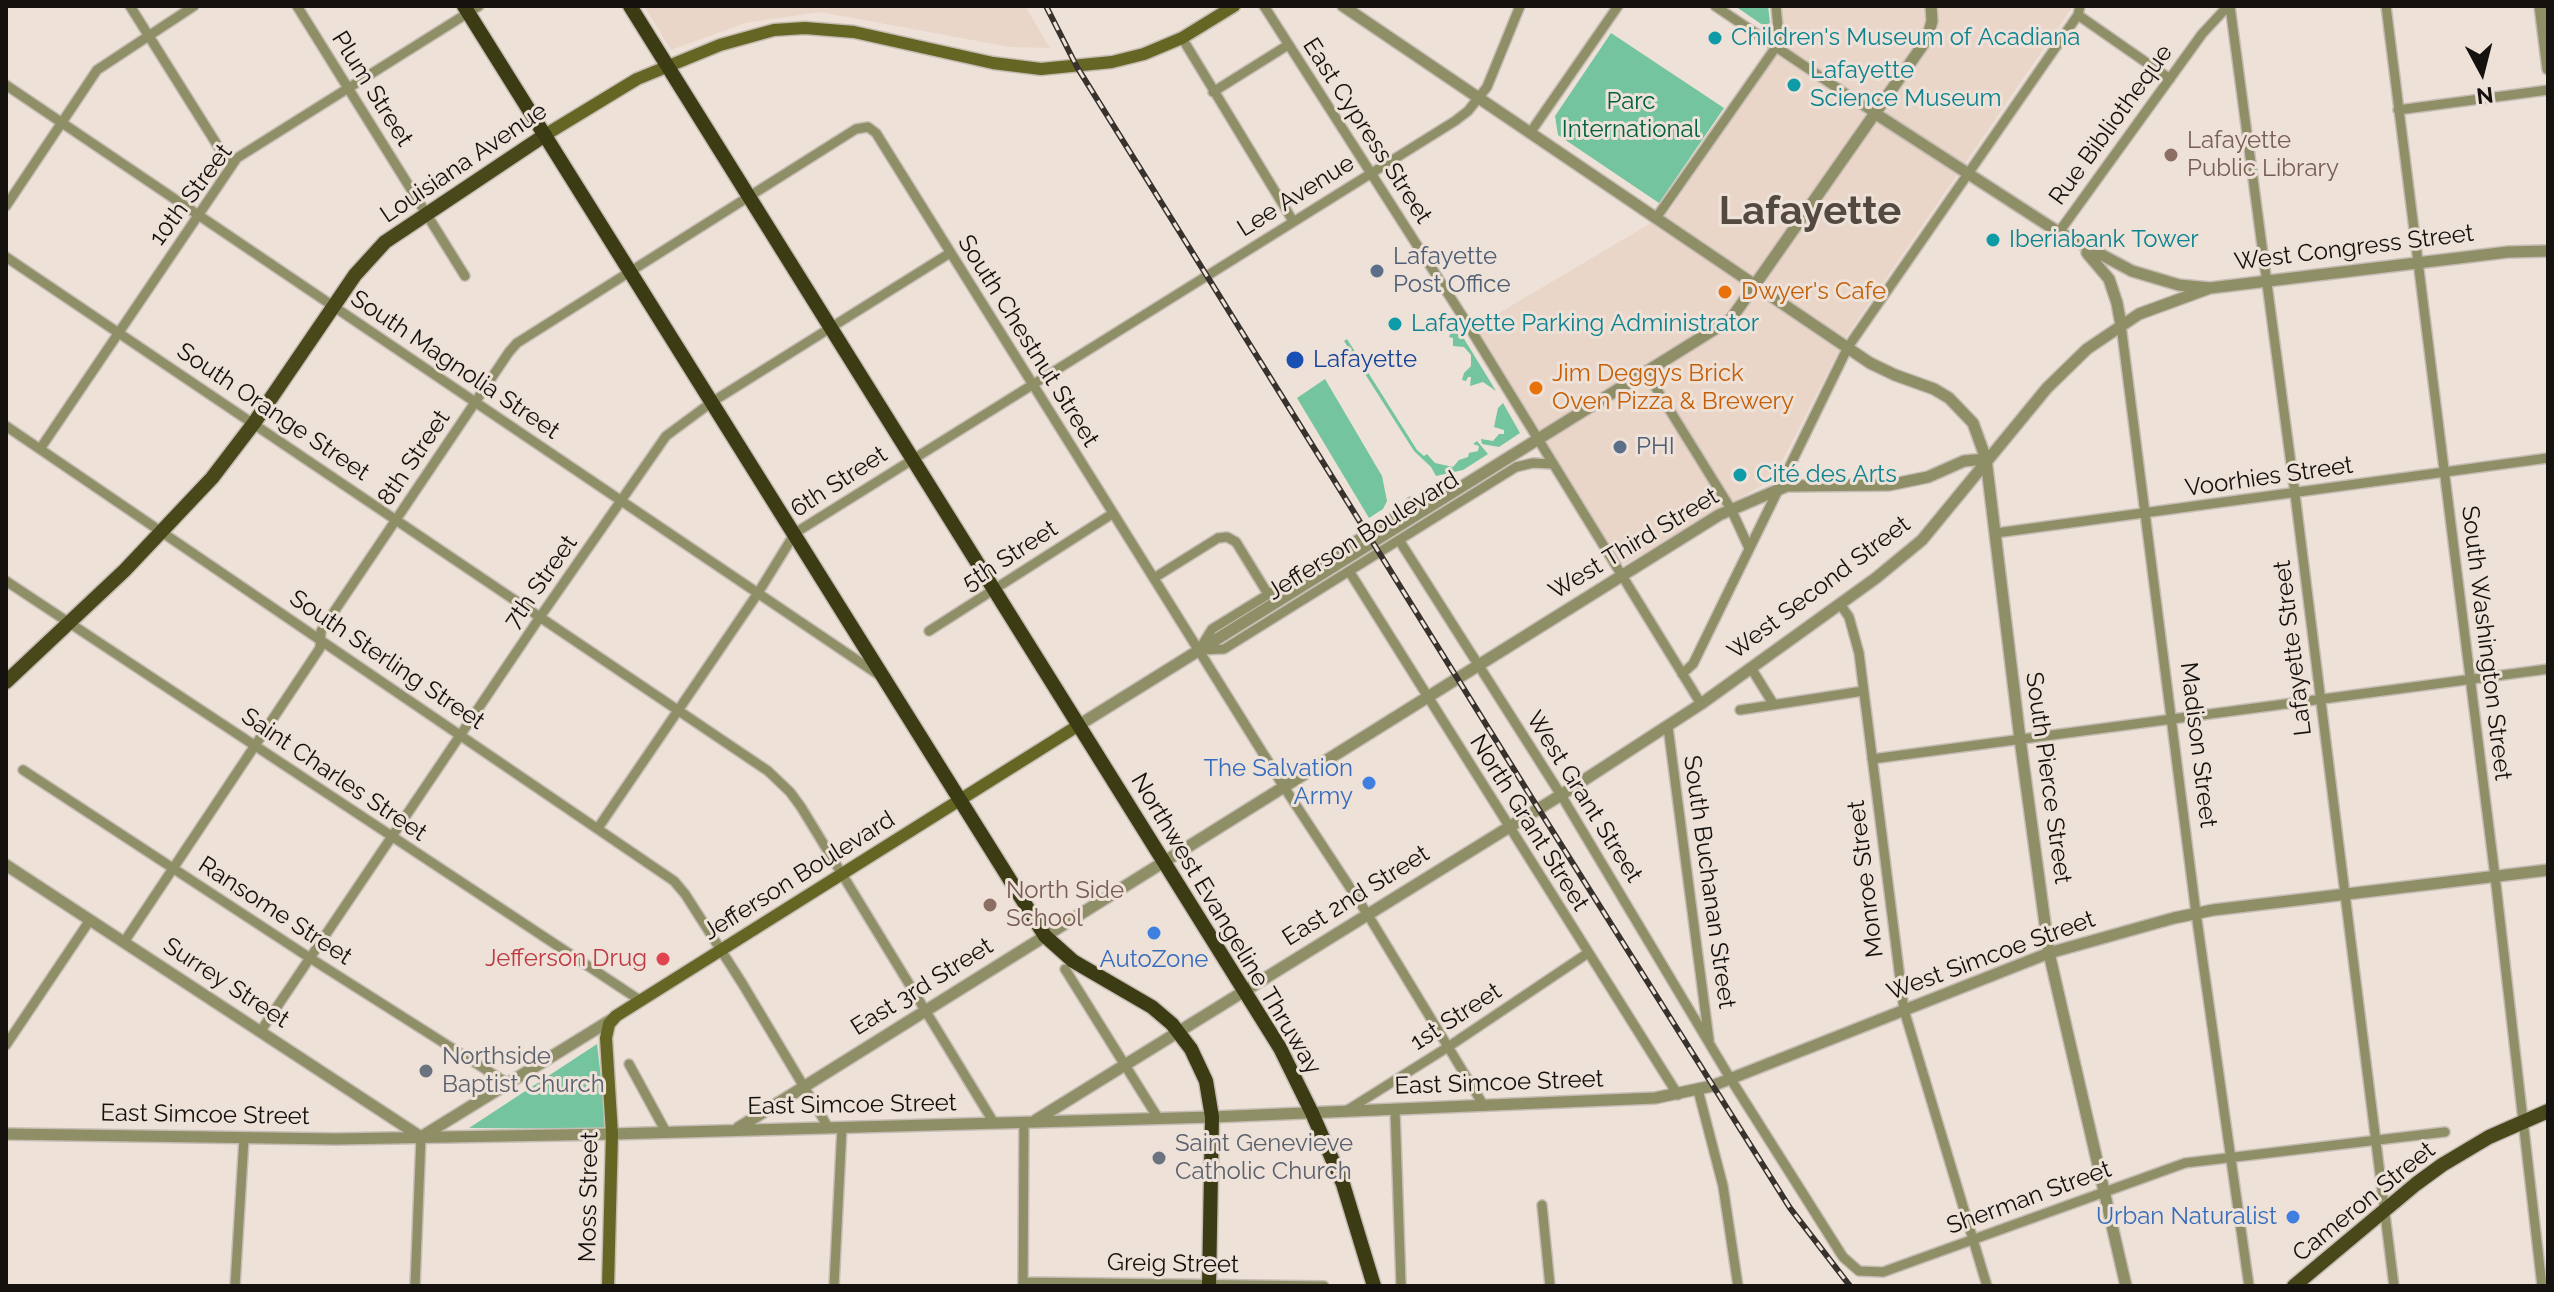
<!DOCTYPE html>
<html>
<head>
<meta charset="utf-8">
<style>
	body { margin:0 }
	#map { position:relative; width:2554px; height:1292px; overflow:hidden; background:#ede1d8; font-family:Raleway,sans-serif }
	canvas { display:block }
	.frame { position:absolute; inset:0; border:8px solid #15110e; pointer-events:none }
	.north { position:absolute; left:2442px; top:32px; width:80px; height:80px; -webkit-text-stroke:6px #ede1d8; paint-order:stroke; rotate:173deg; font-size:22px; font-weight:700; line-height:32px; text-align:center; color:#15110e }
	.north::after { content:''; display:block; margin:auto; width:28px; height:36px; background:#15110e; clip-path:polygon(50% 0,100% 100%,50% 72%,0 100%) }
</style>
</head>
<body>
<div id="map">
<canvas width="2554" height="1292"></canvas>
<div class="frame"></div>
<div class="north">N</div>
</div>
<script>
const context = document.querySelector('canvas').getContext('2d');
context.lineJoin = 'round';
function fill(path, color) { context.fillStyle = color; context.fill(path, 'evenodd'); }
const shape = rows => new Path2D(rows.map(r => 'M' + r).join(''));
function strokePath(path, color, width, dash) { context.strokeStyle = color; context.lineWidth = width; context.lineCap = dash ? 'butt' : 'round'; context.setLineDash(dash || []); context.stroke(path); }
function write(font, color, halo, rows, align = 'center') {
  context.font = font + ' Raleway,sans-serif'; context.lineWidth = 6; context.setLineDash([]); context.textBaseline = 'middle'; context.strokeStyle = halo; context.fillStyle = color; for (const [text, x, y, turn = 0] of rows) {
    context.save(); context.translate(x, y); context.rotate((+turn || 0) * Math.PI / 180); context.textAlign = isNaN(turn) ? turn : align; if (halo) context.strokeText(text, 0, 0); context.fillText(text, 0, 0); context.restore();
  }
}
fill(shape([
	[644,6,1025,6,1050,48,1010,47,820,12,745,23,671,50],
	[1779,6,2073,6,1846,337,1773,479,1623,565,1472,329,1668,213,1783,43]
]), '#e9d6c8');
fill(shape([
	[1735,6,1768,6,1770,23,1764,26],
	[1611,33,1724,108,1659,203,1558,135,1555,116],
	[1452,329,1458,329,1496,391,1483,382,1470,386,1471,377,1468,377,1466,381,1462,380,1464,373,1471,366,1471,355,1464,347,1453,346,1453,338,1449,337],
	[1347,339,1417,450,1424,456,1427,454,1435,463,1453,467,1459,460,1468,457,1469,453,1478,451,1479,446,1473,444,1477,441,1488,454,1463,470,1436,476,1431,467,1414,451,1344,341],
	[1325,379,1382,476,1387,501,1383,509,1369,518,1297,398],
	[1503,403,1520,433,1499,447,1482,444,1481,439,1493,441,1499,434,1504,434,1504,430,1494,427,1498,408],
	[597,1044,607,1129,469,1128]
]), '#74c59f');
const minor = shape([
	[130,6,231,167],
	[297,6,465,276],
	[1264,6,1463,317,1701,704],
	[1715,6,1876,114],
	[2230,6,2295,494,2394,1286],
	[2386,6,2495,876,2542,1286],
	[2078,15,2170,79],
	[1182,38,1293,221],
	[6,85,879,675],
	[1213,92,1288,45],
	[2398,110,2548,90],
	[1530,133,1618,6],
	[6,206,97,70,194,6],
	[1656,218,1776,47,1779,38,1776,6],
	[2059,232,2202,34,2228,6],
	[6,257,768,771,790,792,801,807,994,1123],
	[2121,325,2196,913,2249,1286],
	[1646,372,1731,509,1749,548],
	[6,426,674,881,685,894,742,983,828,1127],
	[40,449,237,158,479,6],
	[1996,533,2548,458],
	[1399,540,1561,795,1730,1078,1843,1257,1859,1271,1883,1272,2185,1163,2445,1132],
	[1349,571,1678,1095],
	[1154,578,1218,538,1227,537,1236,542,1268,594],
	[6,581,641,1001],
	[1840,604,1849,617,1859,653,1904,1010,1987,1286],
	[929,631,1112,514],
	[1199,650,1224,649,1516,467,1533,463,1552,464],
	[1199,650,1212,629,1410,507,1411,502],
	[1751,668,1774,705],
	[1682,674,1693,664,1848,347,2078,15,2080,6],
	[1740,710,1863,691],
	[1668,727,1709,1040],
	[1872,759,2548,669],
	[23,770,310,958,507,1083],
	[598,828,758,593,795,533,1455,121,1468,111,1487,87,1520,6],
	[124,942,320,648,321,631,509,352,517,343,856,129,868,127,876,133,1284,787,1368,915,1484,1106],
	[1065,969,1158,1118],
	[260,1032,540,617,666,436,712,402,950,253],
	[6,1045,90,920],
	[629,1064,666,1132],
	[1698,1090,1723,1186,1738,1286],
	[1395,1110,1401,1285],
	[1346,1111,1448,1047,1588,953],
	[1542,1205,1550,1286],
	[1023,1282,1324,1286],
	[235,1286,244,1139],
	[415,1286,421,1137],
	[834,1286,842,1127],
	[1023,1286,1024,1122]
]);
const tertiary = shape([
	[1343,6,1870,363,1895,375,1934,389,1949,398,1973,423,1986,459,2020,739,2049,953,2126,1286],
	[2540,6,2548,69],
	[1876,114,2063,235],
	[2059,232,2132,271,2179,285,2210,288,2508,252,2548,251],
	[2087,253,2109,279,2117,303,2121,325],
	[1079,725,1731,319,1927,39,1932,21,1931,6],
	[6,865,421,1137,614,1018],
	[1036,1120,1561,795,1701,704,1876,578,1922,540,2047,388,2087,349,2139,314,2210,288],
	[738,1128,1719,515,1787,486,1889,485,1928,477,1964,461,1986,459],
	[6,1134,336,1139,612,1134,1212,1117,1655,1098,1712,1086,2049,953,2174,918,2213,910,2548,870]
]);
const secondary = shape([
	[545,135,637,79,720,45,774,30,805,28,854,32,993,63,1041,69,1112,62,1144,54,1182,38,1234,6],
	[608,1286,612,1134,606,1038,609,1024,616,1016,1079,725]
]);
const primary = shape([
	[6,682,125,570,212,478,254,423,355,275,385,242,545,135],
	[2294,1286,2416,1184,2442,1165,2489,1137,2548,1111]
]);
const trunk = shape([
	[464,6,1045,936,1073,961,1152,1007,1172,1024,1191,1049,1206,1081,1212,1117,1209,1286],
	[630,6,1280,1048,1312,1113,1343,1184,1374,1286]
]);
strokePath(minor, '#c6bcb4', 12);
strokePath(tertiary, '#c6bcb4', 14);
strokePath(secondary, '#c6bcb4', 15);
strokePath(primary, '#c6bcb4', 17);
strokePath(trunk, '#c6bcb4', 17);
strokePath(minor, '#8e8f66', 9);
strokePath(tertiary, '#8e8f66', 11);
strokePath(secondary, '#666624', 12);
strokePath(primary, '#48481a', 14);
strokePath(trunk, '#3c3c14', 14);
const rail = shape([
	[1046,6,1077,67,1538,808,1790,1208,1850,1286]
]);
strokePath(rail, '#37322e', 6);
strokePath(rail, '#ede1d8', 3, [9]);
for (const [x, y, r, color] of [
	[1715,38,8,"#0f9aa8"],
	[1794,85,8,"#0f9aa8"],
	[2171,155,8,"#8d6e63"],
	[1993,240,8,"#0f9aa8"],
	[1377,271,8,"#5c6f8a"],
	[1725,292,8,"#e8710a"],
	[1395,324,8,"#0f9aa8"],
	[1295,360,10,"#1a4fb4"],
	[1536,388,8,"#e8710a"],
	[1620,447,8,"#5c6f8a"],
	[1740,475,8,"#0f9aa8"],
	[1369,783,8,"#3f7fe0"],
	[990,905,8,"#8d6e63"],
	[1154,933,8,"#3f7fe0"],
	[663,959,8,"#e0444e"],
	[426,1071,8,"#6b7280"],
	[1159,1158,8,"#6b7280"],
	[2293,1217,8,"#3f7fe0"]
]) { const dot = new Path2D(); dot.arc(x, y, r, 0, 2 * Math.PI); context.fillStyle = color; context.fill(dot); strokePath(dot, '#ede1d8', 3); }
write('24px', '#0d838f', '#ede1d8', [
	["Children's Museum of Acadiana",1731,38],
	["Lafayette",1810,71],
	["Science Museum",1810,99],
	["Iberiabank Tower",2009,240],
	["Lafayette Parking Administrator",1411,324],
	["Cité des Arts",1756,475]
], 'left');
write('24px', '#15110e', '#ede1d8', [
	["Plum Street",372,89,58],
	["Rue Bibliotheque",2111,125,-54],
	["East Cypress Street",1367,131,57],
	["Louisiana Avenue",464,163,-34],
	["10th Street",191,195,-53],
	["Lee Avenue",1296,196,-32],
	["West Congress Street",2354,248,-7],
	["South Chestnut Street",1028,341,58],
	["South Magnolia Street",455,365,34],
	["South Orange Street",273,412,34],
	["8th Street",414,458,-56],
	["Voorhies Street",2269,477,-8],
	["6th Street",839,482,-33],
	["Jefferson Boulevard",1363,536,-32],
	["West Third Street",1634,544,-31],
	["5th Street",1010,556,-33],
	["7th Street",541,582,-55],
	["West Second Street",1819,588,-37],
	["South Washington Street",2486,643,83],
	["Lafayette Street",2293,648,-97],
	["South Sterling Street",387,660,34],
	["Madison Street",2198,745,83],
	["Saint Charles Street",334,775,34],
	["South Pierce Street",2048,778,82],
	["West Grant Street",1584,797,58],
	["North Grant Street",1529,823,58],
	["Jefferson Boulevard",799,876,-32],
	["Monroe Street",1866,879,-97],
	["South Buchanan Street",1709,882,82],
	["East 2nd Street",1356,896,-32],
	["Ransome Street",275,911,33],
	["Northwest Evangeline Thruway",1226,924,59],
	["West Simcoe Street",1991,956,-20],
	["Surrey Street",226,983,33],
	["East 3rd Street",922,987,-32],
	["1st Street",1456,1017,-33],
	["East Simcoe Street",1499,1083,-2],
	["East Simcoe Street",852,1105,-1],
	["East Simcoe Street",205,1115,1],
	["Moss Street",589,1197,-89],
	["Sherman Street",2029,1198,-20],
	["Cameron Street",2364,1202,-39],
	["Greig Street",1173,1264,1]
]);
write('24px', '#006041', '#ede1d8', [
	["Parc",1631,102],
	["International",1631,130]
]);
write('24px', '#785e54', '#ede1d8', [
	["Lafayette",2187,141],
	["Public Library",2187,169],
	["North Side",1006,891],
	["School",1006,919]
], 'left');
write('24px', '#4e5e75', '#ede1d8', [
	["Lafayette",1393,257],
	["Post Office",1393,285],
	["PHI",1636,447]
], 'left');
write('24px', '#c56008', '#ede1d8', [
	["Dwyer's Cafe",1741,292],
	["Jim Deggys Brick",1552,374],
	["Oven Pizza & Brewery",1552,402]
], 'left');
write('24px', '#164399', '#ede1d8', [
	["Lafayette",1313,360]
], 'left');
write('24px', '#366cbe', '#ede1d8', [
	["The Salvation",1353,769],
	["Army",1353,797],
	["AutoZone",1154,960,"center"],
	["Urban Naturalist",2277,1217]
], 'right');
write('24px', '#be3a42', '#ede1d8', [
	["Jefferson Drug",647,959]
], 'right');
write('24px', '#5b616d', '#ede1d8', [
	["Northside",442,1057],
	["Baptist Church",442,1085],
	["Saint Genevieve",1175,1144],
	["Catholic Church",1175,1172]
], 'left');
write('bold 40px', '#534941', '#ede1d8', [
	["Lafayette",1810,212]
]);
</script>
</body>
</html>
